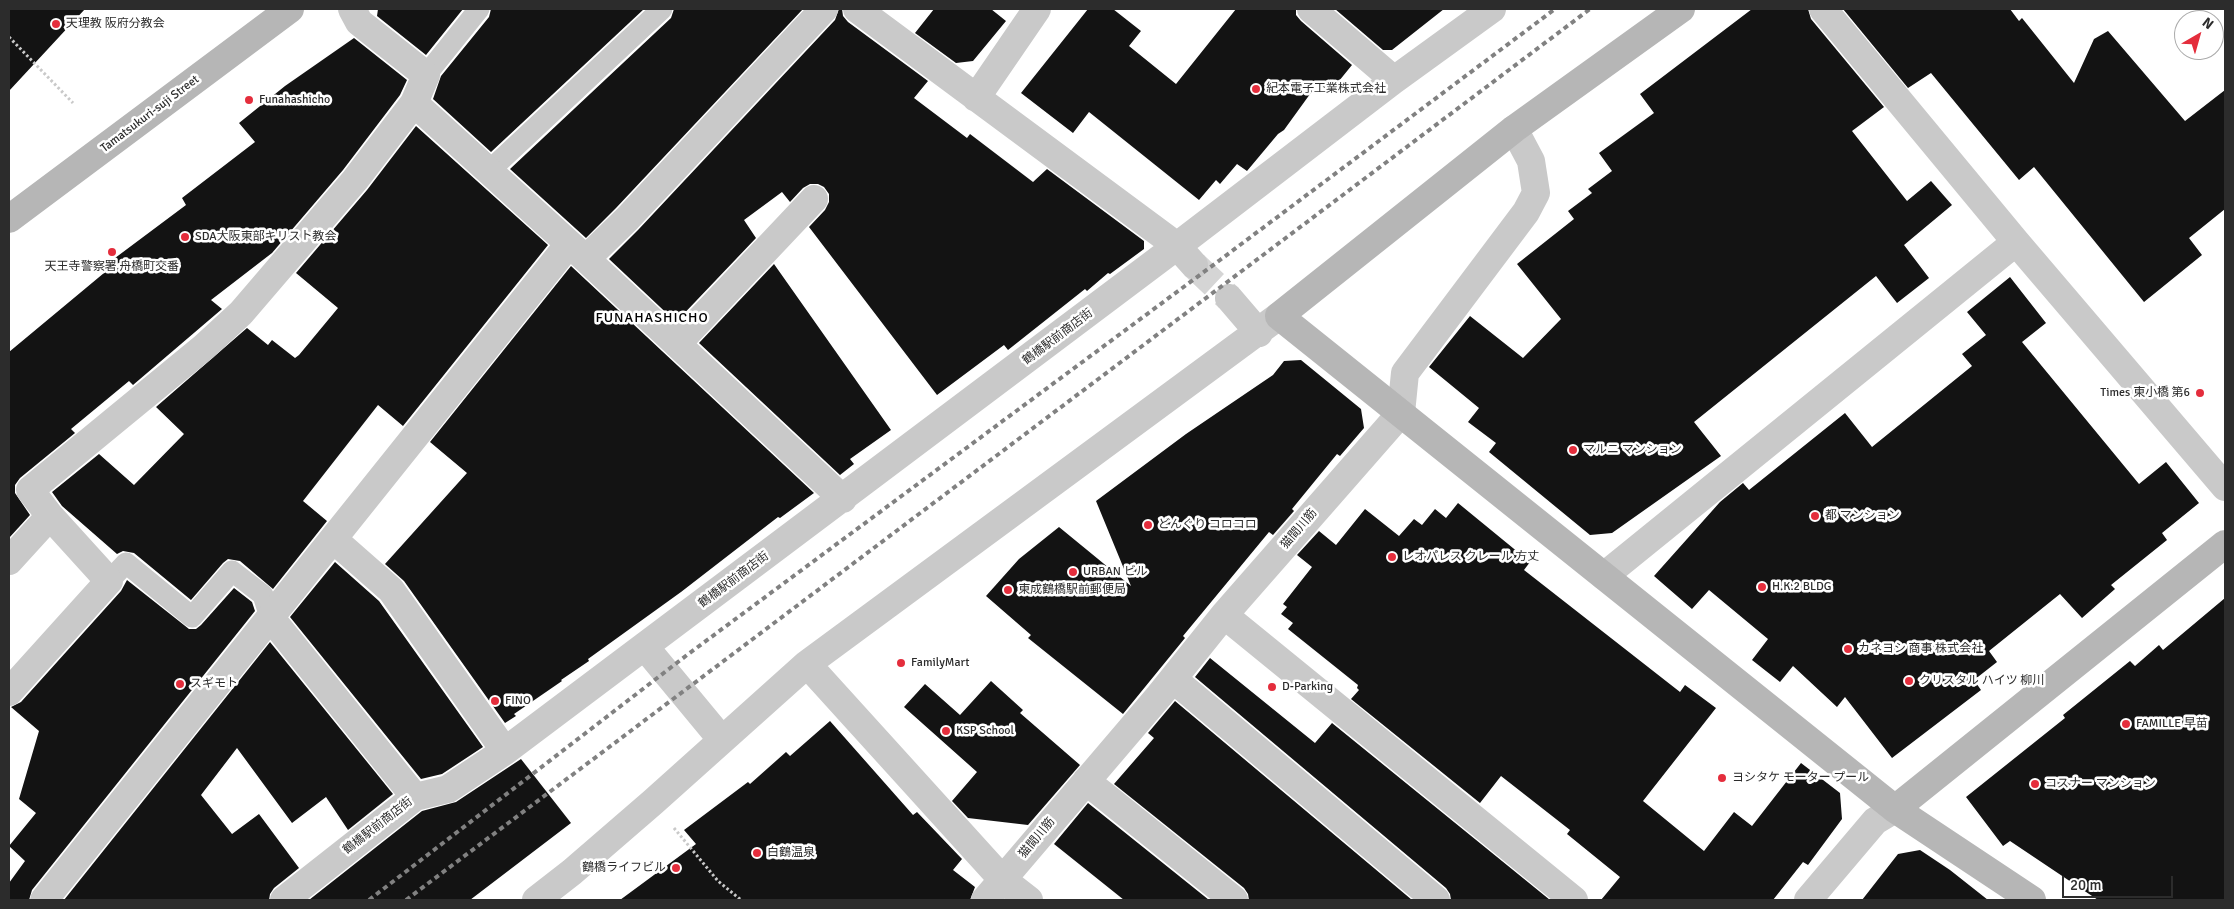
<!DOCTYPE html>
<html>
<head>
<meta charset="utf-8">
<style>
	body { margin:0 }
	#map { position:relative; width:2234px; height:909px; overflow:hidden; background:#fff; font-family:Signika,sans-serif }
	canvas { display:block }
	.frame { position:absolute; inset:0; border:10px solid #2c2c2c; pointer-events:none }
	.north { position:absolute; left:2174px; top:10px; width:50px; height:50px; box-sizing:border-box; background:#fff; border:1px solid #ababab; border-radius:50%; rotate:38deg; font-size:14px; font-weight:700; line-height:20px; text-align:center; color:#2c2c2c }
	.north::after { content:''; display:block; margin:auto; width:18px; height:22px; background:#e42d3c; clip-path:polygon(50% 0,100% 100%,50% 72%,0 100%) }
	.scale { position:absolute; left:2062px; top:876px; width:111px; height:22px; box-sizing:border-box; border:2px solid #2c2c2c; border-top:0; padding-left:6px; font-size:15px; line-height:18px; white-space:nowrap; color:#2c2c2c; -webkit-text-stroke:4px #fff; paint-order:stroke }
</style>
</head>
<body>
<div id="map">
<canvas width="2234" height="909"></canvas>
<div class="frame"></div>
<div class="north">N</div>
<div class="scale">20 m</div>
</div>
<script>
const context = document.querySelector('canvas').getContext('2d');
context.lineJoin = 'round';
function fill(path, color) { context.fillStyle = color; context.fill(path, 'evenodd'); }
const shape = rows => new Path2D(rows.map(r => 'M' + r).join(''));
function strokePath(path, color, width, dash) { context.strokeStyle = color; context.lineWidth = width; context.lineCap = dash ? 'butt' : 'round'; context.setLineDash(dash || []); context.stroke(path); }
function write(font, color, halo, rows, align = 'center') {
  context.font = font + ' Signika,"Noto Sans JP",sans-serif'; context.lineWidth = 5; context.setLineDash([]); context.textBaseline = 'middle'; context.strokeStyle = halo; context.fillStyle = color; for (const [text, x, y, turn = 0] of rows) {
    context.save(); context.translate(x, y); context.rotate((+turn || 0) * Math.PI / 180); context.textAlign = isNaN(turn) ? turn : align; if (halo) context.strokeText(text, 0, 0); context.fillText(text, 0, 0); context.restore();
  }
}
fill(shape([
	[9,9,85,9,9,91],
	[378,9,463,9,426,55,377,16],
	[491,9,644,9,491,152,433,99,441,76,489,17],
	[674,9,803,9,616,208,586,238,510,169,671,18],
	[839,9,842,9,843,16,848,22,928,81,914,98,967,138,970,134,1033,182,1047,169,1144,241,1144,249,1110,274,1108,273,1087,291,1085,289,1008,350,1004,345,937,395,809,227,825,210,829,202,829,194,824,187,818,184,810,184,803,188,790,202,782,192,744,220,756,238,676,322,609,259,638,230,835,20],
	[934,9,991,9,1006,21,973,61,956,63,915,33],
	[1088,9,1113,9,1141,31,1129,46,1176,84,1236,9,1296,9,1296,15,1301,21,1352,65,1330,92,1318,83,1284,130,1278,134,1247,171,1237,164,1220,184,1216,180,1199,200,1089,112,1073,133,1021,93],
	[1335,9,1444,9,1392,50,1383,50],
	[1752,9,1808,9,1811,19,1884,107,1852,131,1907,201,1931,181,1952,205,1904,245,1929,278,1897,303,1876,276,1694,422,1721,456,1612,533,1590,535,1489,452,1496,443,1468,422,1479,408,1429,367,1470,316,1523,358,1561,319,1517,264,1574,219,1568,211,1592,193,1588,189,1612,171,1599,153,1654,113,1640,94],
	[1843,9,2010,9,2019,21,2022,18,2074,83,2094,39,2108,31,2185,121,2225,90,2225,209,2189,238,2202,255,2144,302,2034,167,2019,180,1931,73,1908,88],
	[354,38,407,80,400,95,343,170,272,253,211,300,222,309,133,385,129,381,71,429,75,433,20,478,15,485,15,493,30,515,9,538,9,352,110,268,107,264,186,205,182,198,255,142,239,123,285,86],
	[416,126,548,245,403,426,378,405,303,501,327,521,273,589,240,561,228,559,223,563,191,600,134,553,123,551,117,554,62,506,52,492,99,454,134,485,184,434,156,407,247,328,268,345,272,340,295,358,299,355,338,308,296,273,367,190],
	[774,264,891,430,850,459,854,464,840,475,699,343],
	[571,266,814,493,780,518,778,517,681,592,588,659,589,661,561,680,562,681,514,714,516,716,505,723,404,581,385,564,467,473,430,442],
	[2010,277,2046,323,2022,342,2139,484,2166,462,2199,503,2162,533,2167,540,2111,585,2115,589,2082,618,2060,594,1989,651,1997,662,1974,680,1981,690,1892,758,1845,697,1837,707,1793,666,1780,682,1752,660,1768,639,1709,590,1692,609,1654,576,1720,502,1743,483,1749,490,1845,413,1872,447,1972,366,1962,354,1986,335,1967,312],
	[1301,360,1361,409,1364,428,1340,456,1337,454,1292,509,1294,511,1273,535,1269,532,1183,636,1185,638,1123,714,1028,638,1031,635,986,596,1019,559,1059,527,1131,586,1096,501,1186,434,1273,375,1284,361],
	[1458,503,1530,562,1524,570,1680,692,1685,685,1716,708,1643,801,1704,851,1734,812,1752,826,1801,763,1840,793,1842,819,1808,865,1803,862,1773,900,1601,900,1620,877,1567,834,1570,830,1501,776,1480,803,1351,699,1359,690,1357,688,1358,685,1288,629,1293,623,1281,614,1287,607,1283,604,1312,567,1297,555,1319,531,1336,545,1365,509,1399,536,1414,519,1422,525,1435,509,1446,518],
	[335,562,379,601,483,747,442,774,421,779,290,617],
	[127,580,189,629,196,629,201,625,234,588,252,602,255,611,32,890,29,900,9,900,9,883,25,861,9,846,36,813,19,799,39,731,11,707,21,702,121,591],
	[2225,598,2225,900,2098,900,2010,841,2003,846,1966,797,2065,718,2063,715,2130,661,2135,666,2159,645,2163,650],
	[270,642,393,794,348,830,326,797,292,823,237,748,201,795,232,834,259,814,299,868,274,888,270,894,269,900,64,900],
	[1210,658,1315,743,1332,723,1550,900,1451,900,1450,894,1446,888,1195,677],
	[991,681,1023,710,1020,713,1080,765,1028,825,968,818,952,801,977,772,904,707,925,684,960,715],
	[1175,701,1412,900,1249,900,1248,894,1244,888,1114,784,1154,738,1148,733],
	[830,721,913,815,917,812,962,859,953,870,975,887,970,900,620,900,696,844,684,830,748,782,750,784,786,752,790,756],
	[521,759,571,823,470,900,309,900,422,811,456,802],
	[1088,803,1209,900,1124,900,1054,844],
	[1920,850,1950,870,1988,900,1862,900,1898,854]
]), '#131313');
strokePath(shape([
	[1194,265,1229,298]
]), '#d5d5d5', 28, [28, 14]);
strokePath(shape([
	[9,37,73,103],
	[674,828,718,881,741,900]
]), '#c9c9c9', 3, [2.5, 2.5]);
strokePath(shape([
	[426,75,479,9],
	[489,171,662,9],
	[109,581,126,563,192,617,232,571,263,595,270,617]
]), '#c9c9c9', 21);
strokePath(shape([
	[352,9,359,22,426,75,414,103,586,259,843,499],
	[857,9,1177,246,1194,265],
	[1311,9,1394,80],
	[1823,9,2016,242,2225,487],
	[976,98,1037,9],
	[586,259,627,219,824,9],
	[1229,298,1259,333],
	[677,344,814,199],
	[333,539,391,590,505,751],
	[9,561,50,516,30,490,204,347,241,313,355,180,414,103],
	[1604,576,2016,242],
	[1224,615,1574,900],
	[270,617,415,797],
	[645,647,722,740],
	[807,664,1002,879,1029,900],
	[1173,679,1436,900],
	[9,692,109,581,50,516],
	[1086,781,1234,900],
	[44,900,569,244],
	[284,900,415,797,448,789,505,751,1177,246,1394,80,1492,9],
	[536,900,572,872,653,802,807,664,1279,316],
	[985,900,1159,696,1224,615,1401,413,1405,373,1526,212,1536,193,1531,161,1514,129],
	[1808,900,1875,821,1895,809]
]), '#c9c9c9', 28);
strokePath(shape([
	[1681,9,1514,129,1279,316,1895,809,2032,900],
	[9,219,290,9],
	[1895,809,2225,544]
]), '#b6b6b6', 28);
strokePath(shape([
	[369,900,687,655,1220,260,1555,9],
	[406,900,1590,9]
]), '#818181', 4, [5, 4]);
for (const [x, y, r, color] of [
	[56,24,5,"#e42d3c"],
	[1256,89,5,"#e42d3c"],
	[249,100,5,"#e42d3c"],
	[185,237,5,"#e42d3c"],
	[112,252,5,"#e42d3c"],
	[2200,393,5,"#e42d3c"],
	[1573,450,5,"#e42d3c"],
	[1815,516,5,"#e42d3c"],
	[1148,525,5,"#e42d3c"],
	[1392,557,5,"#e42d3c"],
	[1073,572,5,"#e42d3c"],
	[1762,587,5,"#e42d3c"],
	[1008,590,5,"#e42d3c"],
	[1848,649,5,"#e42d3c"],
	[901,663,5,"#e42d3c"],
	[1909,681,5,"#e42d3c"],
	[180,684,5,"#e42d3c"],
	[1272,687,5,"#e42d3c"],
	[495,701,5,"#e42d3c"],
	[2126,724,5,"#e42d3c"],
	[946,731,5,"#e42d3c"],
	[1722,778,5,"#e42d3c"],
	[2035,784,5,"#e42d3c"],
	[757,853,5,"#e42d3c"],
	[676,868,5,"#e42d3c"]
]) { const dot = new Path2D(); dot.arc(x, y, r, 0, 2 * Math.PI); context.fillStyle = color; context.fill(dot); strokePath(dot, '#fff', 2); }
write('12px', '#2c2c2c', '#fff', [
	["天理教 阪府分教会",66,24],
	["紀本電子工業株式会社",1266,89],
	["Funahashicho",259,100],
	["SDA大阪東部キリスト教会",195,237],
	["天王寺警察署 舟橋町交番",112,267,"center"],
	["Times 東小橋 第6",2190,393,"right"],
	["マルニ マンション",1583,450],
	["都 マンション",1825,516],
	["どんぐり コロコロ",1158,525],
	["レオパレス クレール 方丈",1402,557],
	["URBAN ビル",1083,572],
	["H.K.2 BLDG",1772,587],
	["東成鶴橋駅前郵便局",1018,590],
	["カネヨシ 商事 株式会社",1858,649],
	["FamilyMart",911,663],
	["クリスタル ハイツ 柳川",1919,681],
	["スギモト",190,684],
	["D-Parking",1282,687],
	["FINO",505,701],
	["FAMILLE 早苗",2136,724],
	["KSP School",956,731],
	["ヨシタケ モーター プール",1732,778],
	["コスナー マンション",2045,784],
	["白鶴温泉",767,853],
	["鶴橋ライフビル",666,868,"right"]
], 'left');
write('12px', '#2c2c2c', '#fff', [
	["Tamatsukuri-suji Street",150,114,-37],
	["鶴橋駅前商店街",1058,337,-37],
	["猫間川筋",1299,529,-49],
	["鶴橋駅前商店街",734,580,-37],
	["鶴橋駅前商店街",378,826,-38],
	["猫間川筋",1037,838,-50]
]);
context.letterSpacing = '1px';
write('14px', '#000', '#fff', [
	["FUNAHASHICHO",652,318]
]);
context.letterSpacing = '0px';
</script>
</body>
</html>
